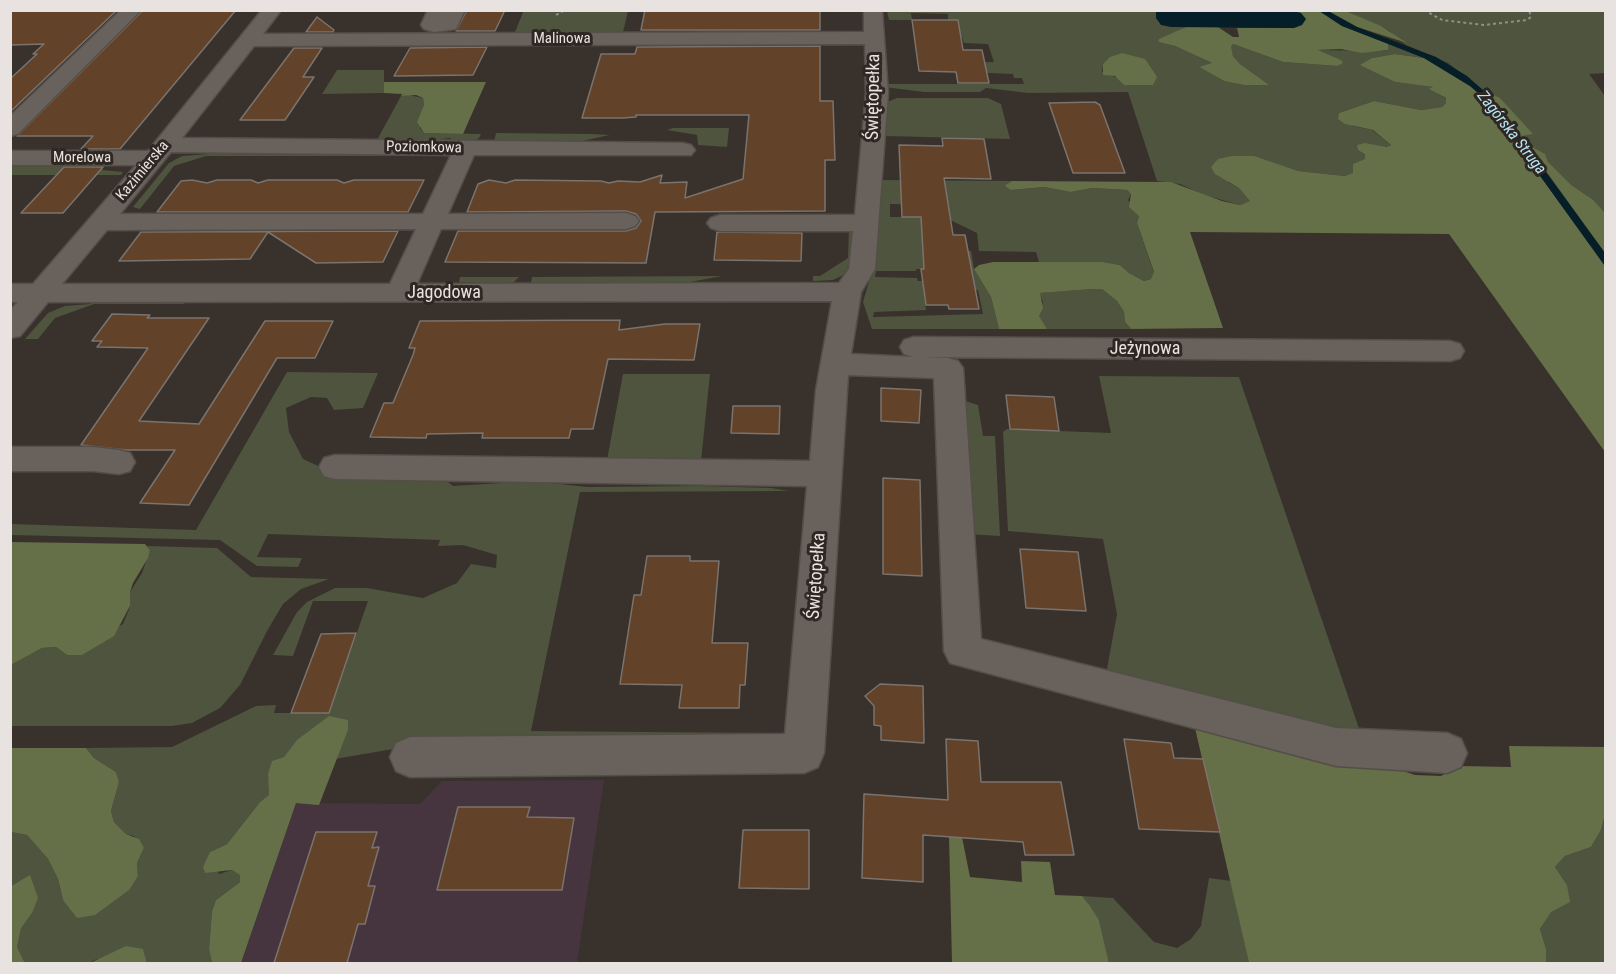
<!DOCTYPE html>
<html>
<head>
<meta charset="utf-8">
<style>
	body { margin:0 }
	#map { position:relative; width:1616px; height:974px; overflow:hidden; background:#39312c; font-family:"Roboto Condensed",sans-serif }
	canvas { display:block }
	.frame { position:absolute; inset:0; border:12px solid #e8e3e0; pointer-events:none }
</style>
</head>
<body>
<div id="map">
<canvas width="1616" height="974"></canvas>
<div class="frame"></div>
</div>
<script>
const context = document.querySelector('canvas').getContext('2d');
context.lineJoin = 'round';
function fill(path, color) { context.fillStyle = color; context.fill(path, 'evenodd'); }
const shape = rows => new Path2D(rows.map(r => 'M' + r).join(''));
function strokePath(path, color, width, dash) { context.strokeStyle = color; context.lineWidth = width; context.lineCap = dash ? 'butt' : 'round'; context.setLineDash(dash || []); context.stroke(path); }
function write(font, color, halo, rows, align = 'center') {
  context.font = font + ' "Roboto Condensed",sans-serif'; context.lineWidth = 6; context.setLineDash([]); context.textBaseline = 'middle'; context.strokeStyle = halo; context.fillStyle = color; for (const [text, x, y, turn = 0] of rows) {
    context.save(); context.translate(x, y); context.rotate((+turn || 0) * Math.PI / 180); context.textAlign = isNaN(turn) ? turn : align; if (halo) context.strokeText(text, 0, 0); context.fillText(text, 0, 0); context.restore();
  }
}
fill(shape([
	[604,780,577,963,241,964,296,803,420,804,442,781]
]), '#46353f');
fill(shape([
	[524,10,628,10,628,11,623,32,515,32],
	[1162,10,1156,12,1171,27,1186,27,1158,42,1175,46,1214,64,1199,67,1224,81,1268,85,1240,64,1233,56,1230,47,1233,44,1283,62,1337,66,1336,58,1317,50,1383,51,1388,50,1388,43,1424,58,1395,54,1372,58,1385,77,1395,82,1435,87,1430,89,1447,99,1446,103,1442,107,1421,110,1374,101,1339,113,1353,126,1372,130,1391,145,1365,154,1365,159,1353,174,1345,176,1298,171,1285,167,1228,182,1239,188,1251,201,1240,205,1204,195,1180,184,1157,181,1128,92,1028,93,986,88,980,92,924,92,884,87,886,84,1024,84,1022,78,1014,78,1013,74,989,73,960,63,994,62,988,44,964,43,962,37,958,36,958,20,948,20,948,14,911,13,912,20,889,20,887,11],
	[1103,65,1150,68,1154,75,1153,85,1124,85,1118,78,1102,72],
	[1346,11,1605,11,1605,73,1589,74,1605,96,1605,253,1492,98,1448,63,1406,45,1388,30],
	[337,70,384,70,384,93,322,94],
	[409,95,423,98,424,105,420,128,424,133,481,134,479,138,475,141,456,142,450,138,425,141,377,140,401,96],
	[897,98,988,98,1001,104,1010,139,883,136,885,103],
	[673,128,729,128,727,147,698,145,697,135,667,130],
	[496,133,592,134,610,135,572,143,494,142],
	[211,151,451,153,452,156,206,156,174,166,140,209,133,207,169,163,182,156,209,154],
	[11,164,105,165,102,170,123,172,121,175,11,175],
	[879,180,1012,181,1007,184,1012,190,1044,187,1071,192,1092,188,1127,190,1131,194,1128,200,1139,216,1137,223,1154,273,1151,279,1144,281,1129,273,1120,265,1103,262,1039,262,1036,252,979,251,977,233,946,218,943,205,890,204,890,217,921,217,959,251,971,251,974,269,991,297,999,329,872,329,863,302,871,275],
	[916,269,944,269,962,290,978,290,983,314,873,317,874,312,926,310,923,281,918,281,917,278,875,277,876,271,916,271],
	[847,227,855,232,853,263,848,273,833,280,813,281,813,276,820,276,848,258,849,229],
	[722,276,690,282,531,283,532,277],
	[460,277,519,277,514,282,498,284,459,282],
	[1093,289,1102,289,1117,301,1124,312,1125,322,1131,329,1047,329,1041,322,1039,316,1043,302,1039,293],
	[95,298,185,300,184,304,94,304,55,318,38,339,25,339,48,313,65,306,90,304],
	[287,372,378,373,363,408,334,410,327,398,311,397,286,408,289,432,303,459,327,470,444,479,453,486,533,481,587,487,699,486,771,488,789,491,580,492,531,731,762,733,754,737,399,748,335,759,319,805,296,803,284,757,268,774,270,795,260,802,227,844,210,852,219,874,232,870,240,874,240,882,216,900,212,911,209,949,212,963,147,963,143,950,94,960,90,963,25,963,17,947,21,927,32,913,30,876,11,886,11,832,27,835,48,859,58,879,63,900,138,876,137,863,144,848,134,836,126,834,114,822,111,811,119,782,116,772,94,758,86,748,172,747,256,706,276,705,274,713,329,713,368,601,313,601,293,656,273,655,297,612,307,602,335,588,367,588,423,598,457,583,471,564,496,568,497,555,463,545,438,546,440,540,268,534,257,557,302,558,298,567,257,566,220,540,11,535,11,524,196,530],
	[623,374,710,374,701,461,607,460],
	[1099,376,1239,377,1364,743,1105,680,1117,614,1103,539,1008,531,1003,432,1007,429,1111,433],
	[959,399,978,405,983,436,995,436,1000,536,966,534],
	[147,546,217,548,251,577,329,579,301,589,283,604,267,631,240,685,220,708,192,723,172,726,11,726,11,665,42,648,56,647,67,655,123,624,130,607,130,592,142,573,150,550],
	[1605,814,1605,963,1546,963,1546,949,1540,929,1567,885,1555,867,1565,856,1591,847,1601,830],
	[1209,878,1231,881,1249,963,1109,963,1099,920,1082,896,1113,898,1154,942,1177,948,1191,939,1201,926]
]), '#4e543d');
fill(shape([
	[1319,10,1342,26,1388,43,1388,50,1362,53,1341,49,1318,50,1341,60,1343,63,1337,66,1283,62,1233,44,1231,47,1233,56,1240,64,1269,85,1245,85,1224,81,1199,67,1212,63,1175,46,1158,42,1159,39,1186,27,1218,27,1233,37,1239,37,1237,28,1294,28,1301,13,1292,11],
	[1328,11,1346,11,1381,26,1407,43,1357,27],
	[1122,53,1145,59,1157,77,1153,85,1124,85,1115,76,1103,75,1103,64,1110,57],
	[1395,54,1424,58,1470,86,1484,98,1605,266,1605,452,1449,234,1190,232,1223,328,1131,329,1125,322,1124,312,1117,301,1102,289,1093,289,1040,293,1043,308,1039,316,1047,329,999,329,991,297,974,269,979,265,993,262,1103,262,1120,265,1129,273,1144,281,1151,279,1154,272,1137,223,1139,216,1129,207,1131,194,1127,190,1092,188,1071,192,1044,187,1011,190,1005,186,1007,184,1012,181,1171,182,1222,201,1240,205,1250,201,1239,188,1215,174,1211,167,1218,159,1232,156,1254,156,1298,171,1345,176,1353,173,1353,164,1365,159,1365,154,1358,150,1357,145,1365,143,1386,147,1391,145,1373,130,1345,124,1338,119,1339,113,1374,101,1421,110,1442,107,1446,103,1446,98,1429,89,1433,87,1395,82,1360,65,1372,58],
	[384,82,486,82,463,134,424,133,417,122,424,105,423,98,416,95,401,96,402,94,384,93],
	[1483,90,1500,98,1533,134,1521,136],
	[1527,144,1545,154,1548,162,1571,185,1593,200,1605,213,1605,253],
	[11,542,145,544,150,550,148,558,133,583,130,592,130,606,114,636,82,655,67,655,56,647,42,648,11,665],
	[329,716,348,720,348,730,319,805,296,803,241,963,212,963,209,949,212,911,216,900,240,882,240,875,232,870,205,873,203,867,210,852,227,844,260,802,269,795,268,774,272,761,284,757,297,740],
	[1195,728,1397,769,1415,775,1441,776,1459,766,1511,767,1509,746,1605,747,1605,814,1601,830,1591,847,1565,856,1555,867,1567,885,1570,902,1551,912,1540,929,1546,949,1546,963,1249,963],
	[10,748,86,748,94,758,116,772,119,782,111,811,114,822,126,834,139,839,144,848,137,863,138,876,129,890,95,915,77,918,63,900,58,879,48,859,27,835,11,832],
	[949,836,962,837,970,877,1022,882,1021,861,1050,862,1055,895,1082,896,1090,906,1099,920,1109,963,952,963],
	[30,875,38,898,32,913,21,928,17,947,25,963,11,963,11,886],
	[126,946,143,949,147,963,90,963]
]), '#656f48');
fill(shape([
	[1162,11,1292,11,1301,13,1306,19,1302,25,1294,28,1171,27,1161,25,1156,18,1156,12],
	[1319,11,1328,11,1357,27,1436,57,1467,76,1492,98,1605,253,1605,266,1484,98,1470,86,1424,58,1342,26]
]), '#051e27');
const building = shape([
	[10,10,117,10,10,112,10,79,37,54,33,54,44,44,10,45,10,10],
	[143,10,236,10,120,149,81,149,93,136,17,136,143,10],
	[467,10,505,10,495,31,456,31,467,10],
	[645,10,820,10,820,30,641,30,645,10],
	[317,17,334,30,333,32,306,32,317,17],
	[912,20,958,20,963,50,982,50,989,83,958,83,956,72,919,71,912,20],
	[820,46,820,101,833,101,835,160,825,160,825,211,655,212,646,263,445,262,458,231,626,231,636,228,641,221,636,214,626,211,467,212,478,184,489,180,506,183,515,180,601,181,609,183,618,181,640,182,662,175,660,183,687,182,685,198,743,179,749,115,636,115,636,117,623,118,582,118,601,54,635,54,637,47,820,46],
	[487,47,473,75,394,76,410,48,487,47],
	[294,48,322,48,303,77,314,77,285,120,240,120,294,48],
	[1095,102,1100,105,1125,173,1073,173,1049,103,1095,102],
	[942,138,984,139,991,179,944,178,953,235,965,235,979,309,949,309,948,305,926,305,921,269,924,269,921,217,902,217,899,145,943,146,942,138],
	[64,167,103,167,63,213,21,213,64,167],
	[192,180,207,183,217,180,251,180,258,183,268,180,337,180,344,183,354,180,424,180,408,212,157,212,181,181,192,180],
	[398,231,383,262,316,263,268,232,250,259,119,261,141,232,398,231],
	[717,232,802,233,801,261,714,260,717,232],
	[112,314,150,315,147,318,209,318,139,421,199,424,265,321,333,321,315,358,277,358,189,505,140,503,175,450,126,450,81,445,148,348,97,347,102,341,92,341,112,314],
	[620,320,619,330,665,324,700,324,694,360,608,359,593,429,571,429,569,438,482,438,483,433,427,434,426,438,370,437,384,403,393,403,413,355,415,348,409,348,420,321,620,320],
	[881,388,921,390,919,423,881,421,881,388],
	[1006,395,1054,397,1059,431,1010,429,1006,395],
	[733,406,780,406,779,434,731,433,733,406],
	[883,478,920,480,922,576,883,574,883,478],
	[1020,549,1078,552,1086,611,1026,608,1020,549],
	[647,556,690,556,690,561,719,561,712,643,748,643,745,685,740,685,739,708,679,708,682,685,620,684,634,595,641,595,647,556],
	[356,633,329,713,291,713,321,634,356,633],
	[880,684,923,686,924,743,881,740,881,726,874,725,874,706,865,696,880,684],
	[946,739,978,741,981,782,1061,782,1074,855,1025,855,1023,842,923,835,923,882,862,878,864,794,948,800,946,739],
	[1124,739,1171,743,1174,758,1203,759,1220,832,1139,829,1124,739],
	[458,807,530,807,527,817,574,818,562,890,437,890,458,807],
	[743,830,809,830,809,889,739,888,743,830],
	[316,832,377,832,372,848,379,847,368,886,375,886,365,924,358,924,347,963,274,963,316,832]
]);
fill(building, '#624229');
strokePath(building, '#7b736d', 1.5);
const minor = shape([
	[121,10,141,10,18,134,10,136,10,116,121,10],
	[262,10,281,10,263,34,864,32,864,10,882,10,888,93,875,269,861,292,851,354,913,357,904,354,900,347,904,340,914,337,1450,341,1460,344,1464,351,1460,358,1450,361,923,357,948,358,958,361,963,368,981,639,1336,728,1447,733,1461,739,1467,753,1461,767,1447,773,1336,766,950,663,944,651,934,378,848,375,824,753,818,767,804,773,410,777,396,771,390,757,396,743,410,737,785,734,807,486,335,479,324,476,319,467,324,458,335,455,810,461,816,390,832,301,48,302,20,336,10,338,10,310,18,302,10,302,10,284,33,284,136,165,10,165,10,151,148,151,262,10],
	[865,44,866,93,855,215,720,215,711,218,707,223,711,228,720,231,853,231,849,269,839,283,417,284,441,229,626,229,635,226,639,221,635,216,626,213,448,214,474,155,691,155,695,150,691,145,683,143,182,138,254,46,865,44],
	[171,152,451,155,423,214,120,214,171,152],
	[416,229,390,284,62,284,107,230,416,229],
	[428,10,465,10,456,29,434,32,424,29,421,25,428,10],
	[10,447,93,447,119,450,130,453,135,462,130,471,119,474,93,471,10,471,10,447]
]);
strokePath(minor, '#544e49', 3);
strokePath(shape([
	[1424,10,1442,20,1484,25,1527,20,1531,17,1529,10],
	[556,15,565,10]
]), '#938c88', 2, [3, 3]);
fill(minor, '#69615b');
write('15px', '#e8e3e0', '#2e2722', [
	["Malinowa",562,39],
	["Poziomkowa",424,148,1],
	["Morelowa",82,158],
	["Kazimierska",143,171,-50]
]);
write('italic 16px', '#b7e4f7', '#2e2722', [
	["Zagórska Struga",1511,133,52]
]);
write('18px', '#e8e3e0', '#2e2722', [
	["Świętopełka",874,97,-89],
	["Jagodowa",444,293],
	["Jeżynowa",1145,349],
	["Świętopełka",817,576,-86]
]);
</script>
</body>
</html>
